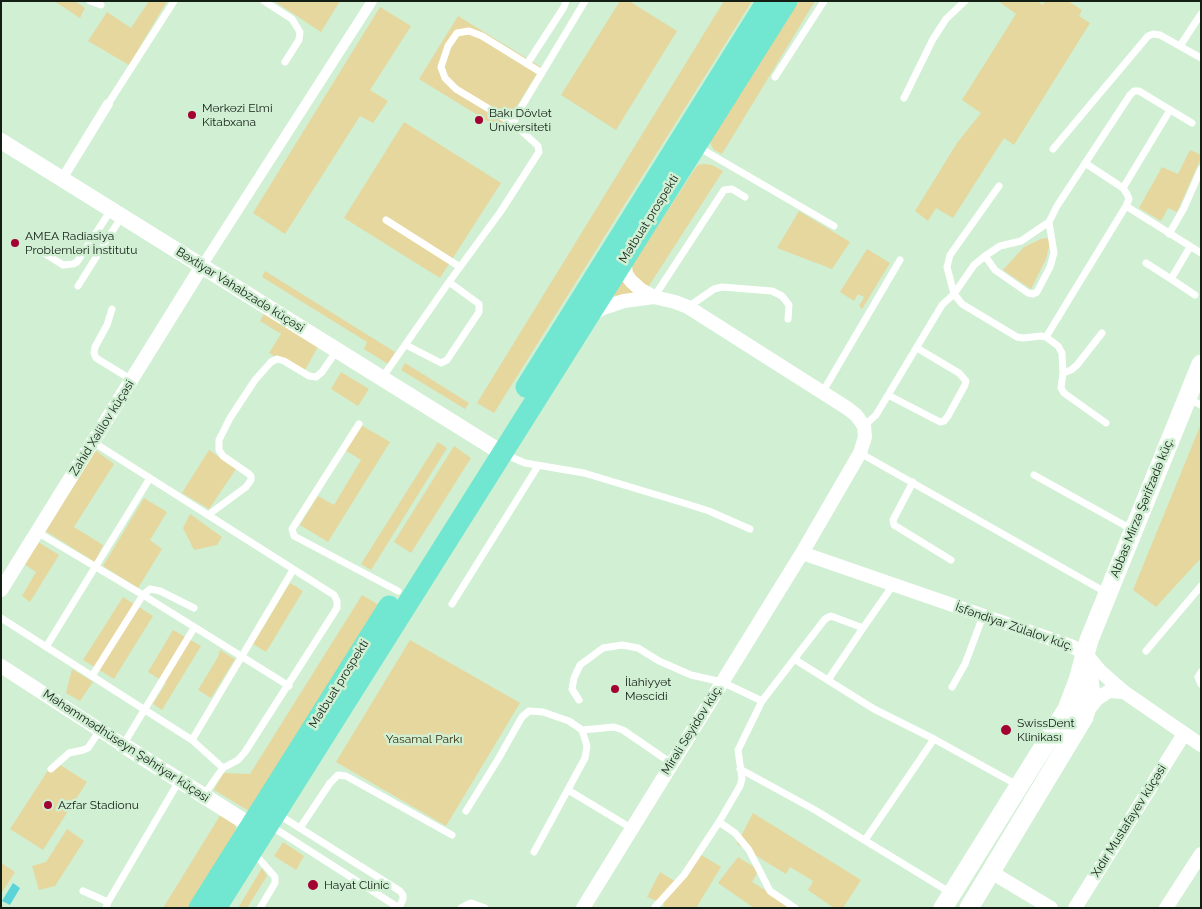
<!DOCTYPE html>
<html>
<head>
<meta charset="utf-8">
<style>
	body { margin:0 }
	#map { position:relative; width:1202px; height:909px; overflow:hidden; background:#d0efd3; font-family:Raleway,sans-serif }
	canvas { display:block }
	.frame { position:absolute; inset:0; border:2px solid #131e14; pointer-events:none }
</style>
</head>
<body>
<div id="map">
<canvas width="1202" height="909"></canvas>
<div class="frame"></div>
</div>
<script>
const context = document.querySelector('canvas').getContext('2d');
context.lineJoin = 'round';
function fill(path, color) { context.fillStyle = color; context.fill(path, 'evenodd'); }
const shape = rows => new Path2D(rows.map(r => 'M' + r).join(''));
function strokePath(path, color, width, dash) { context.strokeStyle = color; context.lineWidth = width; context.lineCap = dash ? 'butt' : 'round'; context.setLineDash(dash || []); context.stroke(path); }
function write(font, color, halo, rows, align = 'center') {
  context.font = font + ' Raleway,sans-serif'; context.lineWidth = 5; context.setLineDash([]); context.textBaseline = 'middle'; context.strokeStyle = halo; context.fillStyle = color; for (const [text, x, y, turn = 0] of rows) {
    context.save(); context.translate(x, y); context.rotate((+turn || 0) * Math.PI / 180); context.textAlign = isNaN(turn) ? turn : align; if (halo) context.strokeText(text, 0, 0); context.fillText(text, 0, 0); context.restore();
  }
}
fill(shape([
	[54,1,75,1,85,8,80,18],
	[149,1,167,1,129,65,88,41,107,12,131,28],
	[274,1,340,1,321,32],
	[620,1,629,1,677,31,616,130,561,95],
	[724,1,752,1,494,413,477,403],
	[796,1,815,1,722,154,714,150,711,145,710,139],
	[998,1,1037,1,1043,5,1045,1,1068,1,1082,10,1079,16,1090,23,1014,145,1004,138,953,218,936,208,928,221,915,211,957,143,981,113,962,100,1016,14],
	[380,7,411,26,370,90,388,101,373,123,360,116,285,234,253,213],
	[458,16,541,67,502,130,419,79],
	[404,122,501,183,440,278,344,218],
	[1190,150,1201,155,1201,158,1177,212,1168,208,1161,221,1139,208,1162,167,1178,174],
	[704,164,712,165,723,171,652,281,649,286,643,286,632,275,631,267,694,170,698,165],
	[799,211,850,242,832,269,777,248],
	[1048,238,1050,243,1046,259,1031,289,1003,270,1024,247,1041,239],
	[867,249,890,263,862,309,859,306,864,297,858,294,854,301,840,292],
	[265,271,395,352,388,364,364,349,367,342,262,277],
	[623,280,635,294,612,296],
	[266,310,320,343,304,372,269,353,281,334,260,321],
	[405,363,469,403,465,409,401,370],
	[341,372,369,389,358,406,331,389],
	[1201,424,1201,558,1156,607,1133,590],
	[361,425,390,442,328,542,300,525,318,496,334,505,361,460,345,450],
	[438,442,447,448,371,570,361,564],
	[454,446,471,458,411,553,394,542],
	[95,450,114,464,74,527,103,545,95,562,44,530],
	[209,450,236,469,209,509,182,493],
	[144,498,167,512,150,540,162,549,138,588,103,566],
	[190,514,222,537,217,545,194,550,183,528],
	[38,542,59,555,30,602,22,596,36,572,24,564],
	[290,583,303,591,266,652,253,644],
	[362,595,379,605,249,811,214,790,223,773,250,774],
	[123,597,153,616,114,679,83,660],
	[173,630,201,646,162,710,153,704,166,683,148,672],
	[410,640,520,703,446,826,336,762],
	[220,650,235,659,211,698,198,690,218,657],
	[72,669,93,682,80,701,66,693],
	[54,761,87,782,43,850,10,829],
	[753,813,861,880,843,908,834,908,808,890,813,881,790,867,786,874,737,844],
	[221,814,235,823,236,831,188,908,163,908],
	[67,829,84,841,55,886,39,890,32,866,46,862],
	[283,842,304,856,296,870,274,856],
	[695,851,721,867,696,908,663,908,664,904,647,897,660,872,676,882],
	[738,857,759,870,752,882,794,908,754,908,718,883],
	[1,863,15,872,1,894],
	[262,868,267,876,247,908,238,908]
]), '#e6d79e');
fill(shape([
	[13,883,20,888,10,905,2,901]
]), '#5ad3d9');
strokePath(shape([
	[90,1,101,5],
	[264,1,292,19,300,32,299,40,285,62],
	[1180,46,1201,14],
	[527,64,564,7,566,1],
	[775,77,824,1],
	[904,98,933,39,946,19,965,1],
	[108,104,174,1],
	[514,124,456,89,445,78,441,67,448,46,457,33,469,31,482,36,542,73],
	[698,147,834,226],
	[1053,149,1148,36,1153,34,1160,35,1201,58],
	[1085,163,1123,188],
	[999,186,950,255,947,267,954,294,962,304,1017,337,1023,338,1041,336,1046,337],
	[1126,206,1201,253],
	[386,220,460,267],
	[1169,234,1184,208,1201,169],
	[1190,247,1171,279,1195,295],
	[44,253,63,265,73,264,77,262,111,210],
	[985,256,995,270,1028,293,1033,294,1037,292,1050,267,1054,253,1049,222,1057,206,1130,95,1134,91,1139,91,1192,123],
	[1146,263,1171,279],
	[78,286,122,216],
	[654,297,724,190,732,189,745,197],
	[688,307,714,289,722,287,772,291,782,296,789,305,788,319],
	[112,309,107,325,95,347,94,353,96,358,132,380],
	[406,345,441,363,447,360,479,312,479,304,449,282],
	[1063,373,1071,370,1077,365,1102,333],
	[382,378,449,282,501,211,539,152,538,146,514,124,516,116,585,1],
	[822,393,900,260],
	[888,395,940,422,944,421,948,416,965,385,966,381,959,373,917,348],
	[1187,398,1201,405],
	[1106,423,1064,393,1061,388,1063,373,1062,353,1058,346,1046,337,1126,206,1129,199,1127,194,1123,188,1170,110],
	[359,424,292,529,294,536,398,591],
	[864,426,876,415,942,305,954,294,974,265,985,256,1000,246,1021,241,1049,222],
	[93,442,334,595,337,601,337,608,245,752,238,760,223,768,204,795],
	[860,453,1107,593],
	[504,454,525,463,584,473,687,504,709,511,750,529],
	[1034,475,1133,530],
	[913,482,893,520,894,525,951,560],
	[208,515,246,487,251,480,251,476,249,474,223,456,219,450,219,440,230,418,255,380,271,362,277,359,284,361,309,376,316,377,322,372,337,350],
	[37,532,143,595,289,686],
	[452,604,538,466],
	[1,618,192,740,223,768],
	[46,647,150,478],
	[1146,651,1201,586],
	[794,659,874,709,934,739,1019,786],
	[1201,672,1198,677,1201,684],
	[92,676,143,595,150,589,160,591,194,608],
	[828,680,863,628],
	[952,687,965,664,983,616],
	[579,700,572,689,574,678,580,665,603,648,622,645,638,648,659,661,691,675,722,682,762,701,738,750,742,779,740,786,719,822,684,875,655,907],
	[762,701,825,619,831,616,863,628,893,585],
	[582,730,614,727,623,730,671,763],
	[192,740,293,570],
	[123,745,194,628],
	[51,769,69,753,83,750,88,748,100,730],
	[740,769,815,810,951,893],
	[568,790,631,828],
	[466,811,497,761,522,717,529,711,543,712,569,721,582,730,587,746,585,758,534,852],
	[719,822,735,833,749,850,770,891,795,908],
	[271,826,399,908,403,899,403,895,400,891,279,815],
	[300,828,330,783,338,775,346,776,452,835],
	[865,840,934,739],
	[254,853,275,877,275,883,260,908],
	[83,891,108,902],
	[106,908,108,902,179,781],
	[461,908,471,903,485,908]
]), '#fff', 7);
strokePath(shape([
	[62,179,108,104],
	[202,266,372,1]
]), '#fff', 10);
strokePath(shape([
	[591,315,603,308,624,301,654,297,641,290,631,281,626,274,624,259],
	[802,553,1071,646,1085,653,1100,671,1124,692,1201,745],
	[1,590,202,266],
	[1,666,123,745],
	[1088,710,1097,699,1109,691,1124,692],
	[991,872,1051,908],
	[583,908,802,553,860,453,865,437,864,426,856,415,847,408,688,307,675,302,654,297],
	[1075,908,1184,734],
	[1166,908,1201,854]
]), '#fff', 14);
strokePath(shape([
	[1,141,502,453],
	[123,745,250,825]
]), '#fff', 16);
strokePath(shape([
	[943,908,1067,709,1078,680,1089,640,1201,364],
	[969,908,1084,717,1091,693,1086,661]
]), '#fff', 19);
strokePath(shape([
	[526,387,767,1],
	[199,908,389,606],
	[216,908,787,1]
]), '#71e6d0', 21);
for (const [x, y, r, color] of [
	[192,115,5,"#a20131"],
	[479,120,5,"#a20131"],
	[15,243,5,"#a20131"],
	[615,689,5,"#a20131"],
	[1006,730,6,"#a20131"],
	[48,805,5,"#a20131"],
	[313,885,6,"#a20131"]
]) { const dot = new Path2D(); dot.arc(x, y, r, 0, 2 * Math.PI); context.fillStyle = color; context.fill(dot); strokePath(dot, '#d0efd3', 2); }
write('12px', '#131e14', '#d0efd3', [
	["Mərkəzi Elmi",202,108],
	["Kitabxana",202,122],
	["Bakı Dövlət",489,113],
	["Universiteti",489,127],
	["AMEA Radiasiya",25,236],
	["Problemləri İnstitutu",25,250],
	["İlahiyyət",625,682],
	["Məscidi",625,696],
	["SwissDent",1017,723],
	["Klinikası",1017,737],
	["Azfar Stadionu",58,805],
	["Hayat Clinic",324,885]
], 'left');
write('12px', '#131e14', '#d0efd3', [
	["Mətbuat prospekti",649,219,-58],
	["Bəxtiyar Vahabzadə küçəsi",240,290,32],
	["Zahid Xəlilov küçəsi",102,428,-58],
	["Abbas Mirzə Şərifzadə küç.",1142,508,-68],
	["İsfəndiyar Zülalov küç.",1014,627,19],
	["Mətbuat prospekti",339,684,-58],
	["Mirəli Seyidov küç.",692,730,-58],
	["Məhəmmədhüseyn Şəhriyar küçəsi",126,746,33],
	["Xıdır Mustafayev küçəsi",1129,821,-58]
]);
write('12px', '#362d07', '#d0efd3', [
	["Yasamal Parkı",424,739]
]);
</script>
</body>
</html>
